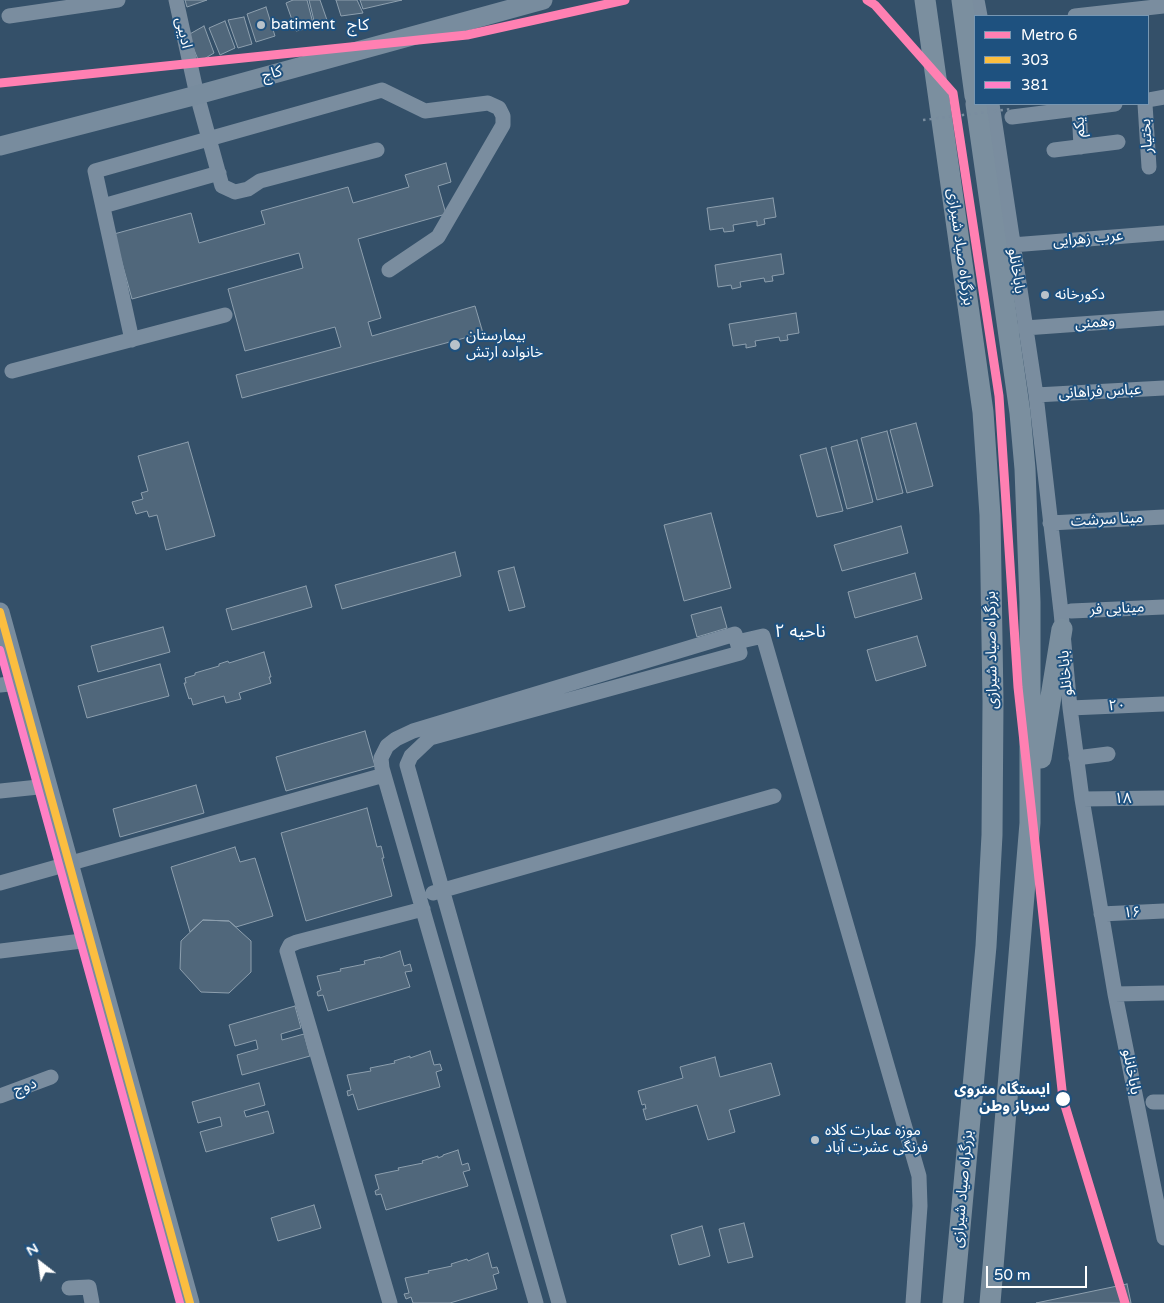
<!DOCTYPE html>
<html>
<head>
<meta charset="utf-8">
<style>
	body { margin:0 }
	#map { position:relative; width:1164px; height:1303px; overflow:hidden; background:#345069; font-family:"Varela Round",sans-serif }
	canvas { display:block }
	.legend { position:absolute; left:974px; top:15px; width:175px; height:90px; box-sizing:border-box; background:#1e517f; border:1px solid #7897b2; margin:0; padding:6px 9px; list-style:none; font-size:15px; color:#fff }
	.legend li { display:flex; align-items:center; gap:10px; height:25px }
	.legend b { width:25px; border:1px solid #7897b2 }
	.north { position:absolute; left:15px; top:1238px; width:50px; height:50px; -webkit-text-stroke:4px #1e517f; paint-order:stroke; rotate:330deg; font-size:14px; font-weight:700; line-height:20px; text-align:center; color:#fff }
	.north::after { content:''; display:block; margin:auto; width:18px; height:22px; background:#fff; clip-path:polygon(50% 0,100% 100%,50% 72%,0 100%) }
	.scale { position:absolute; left:986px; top:1266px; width:101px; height:22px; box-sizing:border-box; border:2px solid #fff; border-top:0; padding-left:6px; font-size:15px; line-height:18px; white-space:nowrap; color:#fff; -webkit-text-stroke:4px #1e517f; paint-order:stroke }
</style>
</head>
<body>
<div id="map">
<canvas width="1164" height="1303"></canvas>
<ul class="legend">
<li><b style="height:6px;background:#ff80b2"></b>Metro 6</li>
<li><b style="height:6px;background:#fbbe40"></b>303</li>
<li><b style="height:6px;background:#ff80c5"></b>381</li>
</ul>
<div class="north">N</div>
<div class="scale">50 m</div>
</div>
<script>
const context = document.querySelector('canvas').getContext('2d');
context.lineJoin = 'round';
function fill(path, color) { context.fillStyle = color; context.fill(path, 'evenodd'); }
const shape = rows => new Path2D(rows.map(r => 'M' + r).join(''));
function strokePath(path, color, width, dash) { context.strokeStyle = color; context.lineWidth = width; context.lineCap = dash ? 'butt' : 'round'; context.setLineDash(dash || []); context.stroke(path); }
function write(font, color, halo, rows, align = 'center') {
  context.font = font + ' "Varela Round","Noto Sans Arabic",sans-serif'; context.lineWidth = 4; context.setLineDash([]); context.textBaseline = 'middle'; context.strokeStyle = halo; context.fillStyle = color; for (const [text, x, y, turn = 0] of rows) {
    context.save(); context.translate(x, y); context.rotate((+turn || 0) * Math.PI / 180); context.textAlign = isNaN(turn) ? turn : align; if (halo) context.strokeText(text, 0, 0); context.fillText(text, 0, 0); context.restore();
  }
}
const building = shape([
	[185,0,207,0,187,7,185,0],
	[293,0,307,0,314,27,296,31,286,3,293,0],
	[309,0,320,0,328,23,315,25,309,0],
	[336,0,357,0,363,13,341,16,336,0],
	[360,0,402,0,363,9,360,0],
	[266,7,275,36,256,42,247,14,266,7],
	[244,17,252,44,238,48,228,20,244,17],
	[225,21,235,48,220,55,209,28,225,21],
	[204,26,214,53,199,62,188,35,204,26],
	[446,163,451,182,438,186,446,214,358,239,381,318,368,322,372,336,475,306,483,333,242,398,236,375,341,347,335,327,245,351,228,289,303,268,299,253,132,299,114,234,191,213,199,243,265,224,261,211,348,187,353,203,409,187,405,175,446,163],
	[773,198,776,217,764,219,765,224,757,226,757,221,733,225,734,231,724,232,723,228,710,230,707,208,773,198],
	[781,254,784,274,772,276,773,281,765,282,764,278,740,282,741,287,732,289,731,285,718,287,715,265,781,254],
	[796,313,799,333,787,335,788,340,780,341,779,337,755,341,756,346,746,348,746,344,733,346,729,324,796,313],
	[916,423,933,486,907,493,890,430,916,423],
	[887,431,903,493,877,500,861,438,887,431],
	[857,440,873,502,847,509,831,447,857,440],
	[188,442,215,536,166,550,157,515,149,517,147,511,136,514,132,502,143,499,141,493,148,491,138,456,188,442],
	[826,448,843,511,817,517,800,455,826,448],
	[711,513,731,588,684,601,664,525,711,513],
	[901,526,908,553,842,571,834,545,901,526],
	[455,552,461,576,342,609,335,585,455,552],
	[514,567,525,607,509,611,498,571,514,567],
	[915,573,922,599,855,618,848,592,915,573],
	[306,586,312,607,232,630,226,609,306,586],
	[721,607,727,628,697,637,691,615,721,607],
	[163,627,170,652,98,672,91,646,163,627],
	[917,636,926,666,876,681,867,650,917,636],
	[264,652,271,677,269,677,271,683,239,693,241,699,226,703,224,696,193,705,191,698,189,699,184,683,186,683,185,678,195,675,195,673,219,666,219,664,228,661,229,663,264,652],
	[160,664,169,696,87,718,78,686,160,664],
	[365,731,375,766,286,791,276,757,365,731],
	[196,785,204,813,120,837,113,809,196,785],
	[367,808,377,847,381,846,384,858,382,858,392,896,306,921,281,833,367,808],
	[235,847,240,862,255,858,273,916,236,927,229,921,203,920,190,932,171,867,235,847],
	[203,920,229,921,251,941,251,972,229,993,201,992,180,969,181,941,203,920],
	[400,951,404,966,410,964,412,971,405,972,410,987,328,1011,323,995,318,996,317,992,321,990,317,976,341,971,340,969,365,964,364,961,380,957,380,958,400,951],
	[295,1006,301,1028,281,1034,282,1040,304,1034,310,1056,242,1075,237,1055,258,1049,256,1040,235,1046,229,1025,295,1006],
	[430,1051,434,1065,440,1064,442,1070,436,1072,440,1087,358,1110,353,1094,348,1096,347,1091,351,1090,347,1075,371,1071,370,1068,395,1063,394,1061,410,1056,410,1058,430,1051],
	[715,1057,720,1077,771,1063,780,1095,729,1110,735,1132,708,1140,697,1105,646,1120,643,1109,646,1109,645,1104,642,1105,638,1091,683,1078,680,1067,715,1057],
	[259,1083,265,1105,244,1111,246,1117,268,1111,274,1133,206,1152,200,1132,222,1126,220,1117,198,1123,192,1102,259,1083],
	[458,1150,462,1165,468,1163,470,1170,463,1172,468,1186,386,1210,381,1194,376,1195,375,1191,379,1189,375,1175,399,1170,398,1168,423,1163,422,1161,438,1156,438,1158,443,1156,443,1155,458,1150],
	[314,1205,321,1228,278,1241,271,1218,314,1205],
	[744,1223,753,1257,728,1263,719,1229,744,1223],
	[702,1226,710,1256,679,1265,671,1235,702,1226],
	[488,1253,492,1268,497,1267,499,1273,493,1275,497,1289,450,1303,413,1303,411,1297,406,1299,404,1294,409,1293,405,1278,429,1273,428,1271,452,1266,451,1264,467,1259,468,1261,488,1253],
	[1127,1284,1131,1303,1036,1303,1127,1284]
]);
fill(building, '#50677b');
strokePath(building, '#8d9fae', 1);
strokePath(shape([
	[176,0,197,95,222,186,235,192,248,189,260,181,377,150],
	[977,0,980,16],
	[9,16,118,0],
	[1075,16,1164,6],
	[1148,100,1164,97],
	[992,104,1036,395,1061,612,1070,708,1082,799,1115,994,1164,1238],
	[1145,104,1149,167],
	[1079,108,1081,147],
	[1012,117,1115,104],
	[1054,150,1118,142],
	[103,206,219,173],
	[1012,245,1164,233],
	[1025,328,1164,318],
	[132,340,95,171,382,90,425,111,488,103,499,108,503,116,503,125,438,237,389,270],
	[12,371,225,315],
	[1036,395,1164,388],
	[1050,523,1164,517],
	[1071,611,1164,607],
	[737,642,763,636,919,1176,920,1206,913,1303],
	[0,685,20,683],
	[1070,708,1164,704],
	[1076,758,1108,754],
	[0,791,48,786],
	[1082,799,1164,798],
	[0,883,384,775],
	[433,893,774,796],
	[1101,914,1164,911],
	[0,951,90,940],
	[1115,994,1164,993],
	[0,1096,51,1077],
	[1153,1102,1164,1102],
	[69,1288,89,1287,92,1303],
	[390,1303,287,951,290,945,297,942,423,909],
	[536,1303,382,768,381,758,387,746,396,739,413,731,735,634,740,653,430,738,411,756,407,765,559,1303]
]), '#7a8d9f', 15);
strokePath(shape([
	[0,146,197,95,543,0],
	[0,612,190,1303]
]), '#788c9e', 19);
strokePath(shape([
	[925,0,983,412,990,515,993,702,992,835,986,946,953,1303],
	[962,0,975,96],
	[976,104,1020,413,1025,469,1030,602,1030,823,990,1303],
	[1041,758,1062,629]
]), '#7b8f9f', 21);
strokePath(shape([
	[923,120,1011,109]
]), '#7a8d9f', 2.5, [2.5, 4]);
strokePath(shape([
	[0,612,190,1303]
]), '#fbbe40', 8);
strokePath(shape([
	[0,650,180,1303]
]), '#ff80c5', 8);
strokePath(shape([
	[867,0,875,5,953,93,999,396,1018,687,1063,1099,1125,1303],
	[0,83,467,35,625,0]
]), '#ff80b2', 9);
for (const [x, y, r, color] of [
	[261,25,5,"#b8c2ca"],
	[1045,295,5,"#b8c2ca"],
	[455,345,6,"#b8c2ca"],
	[1063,1099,8,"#fff"],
	[815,1140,5,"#b8c2ca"]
]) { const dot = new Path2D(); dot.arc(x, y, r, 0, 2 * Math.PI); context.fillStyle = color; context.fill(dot); strokePath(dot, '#1e517f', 2); }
write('15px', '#fff', '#1e517f', [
	["batiment",271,25],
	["دکورخانه",1055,295],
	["بیمارستان",466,336],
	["خانواده ارتش",466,353],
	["موزه عمارت کلاه",825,1131],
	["فرنگی عشرت آباد",825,1148]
], 'left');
write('15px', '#fff', '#1e517f', [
	["ادیبی",183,33,77],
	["کاج",272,74,-15],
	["یکم",1080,127,-92],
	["بختیار",1147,136,-94],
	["عرب زهرایی",1088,239,-5],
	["بزرگراه صیاد شیرازی",960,247,82],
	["باباخانلو",1016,271,81],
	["وهمنی",1095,323,-4],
	["عباس فراهانی",1100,392,-3],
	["مینا سرشت",1107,520,-3],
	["مینایی فر",1117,609,-3],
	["بزرگراه صیاد شیرازی",992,650,-91],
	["باباخانلو",1066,673,-95],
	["۲۰",1117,706,-2],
	["۱۸",1123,799,-1],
	["۱۶",1132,913,-3],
	["باباخانلو",1131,1072,79],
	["دوج",25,1087,-20],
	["بزرگراه صیاد شیرازی",963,1189,-85]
]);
write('bold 15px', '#fff', '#1e517f', [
	["ایستگاه متروی",1050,1090],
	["سرباز وطن",1050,1107]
], 'right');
write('16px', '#fff', '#1e517f', [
	["کاج",358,26]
]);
write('18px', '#fff', '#1e517f', [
	["ناحیه ۲",800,632]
]);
</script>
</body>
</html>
